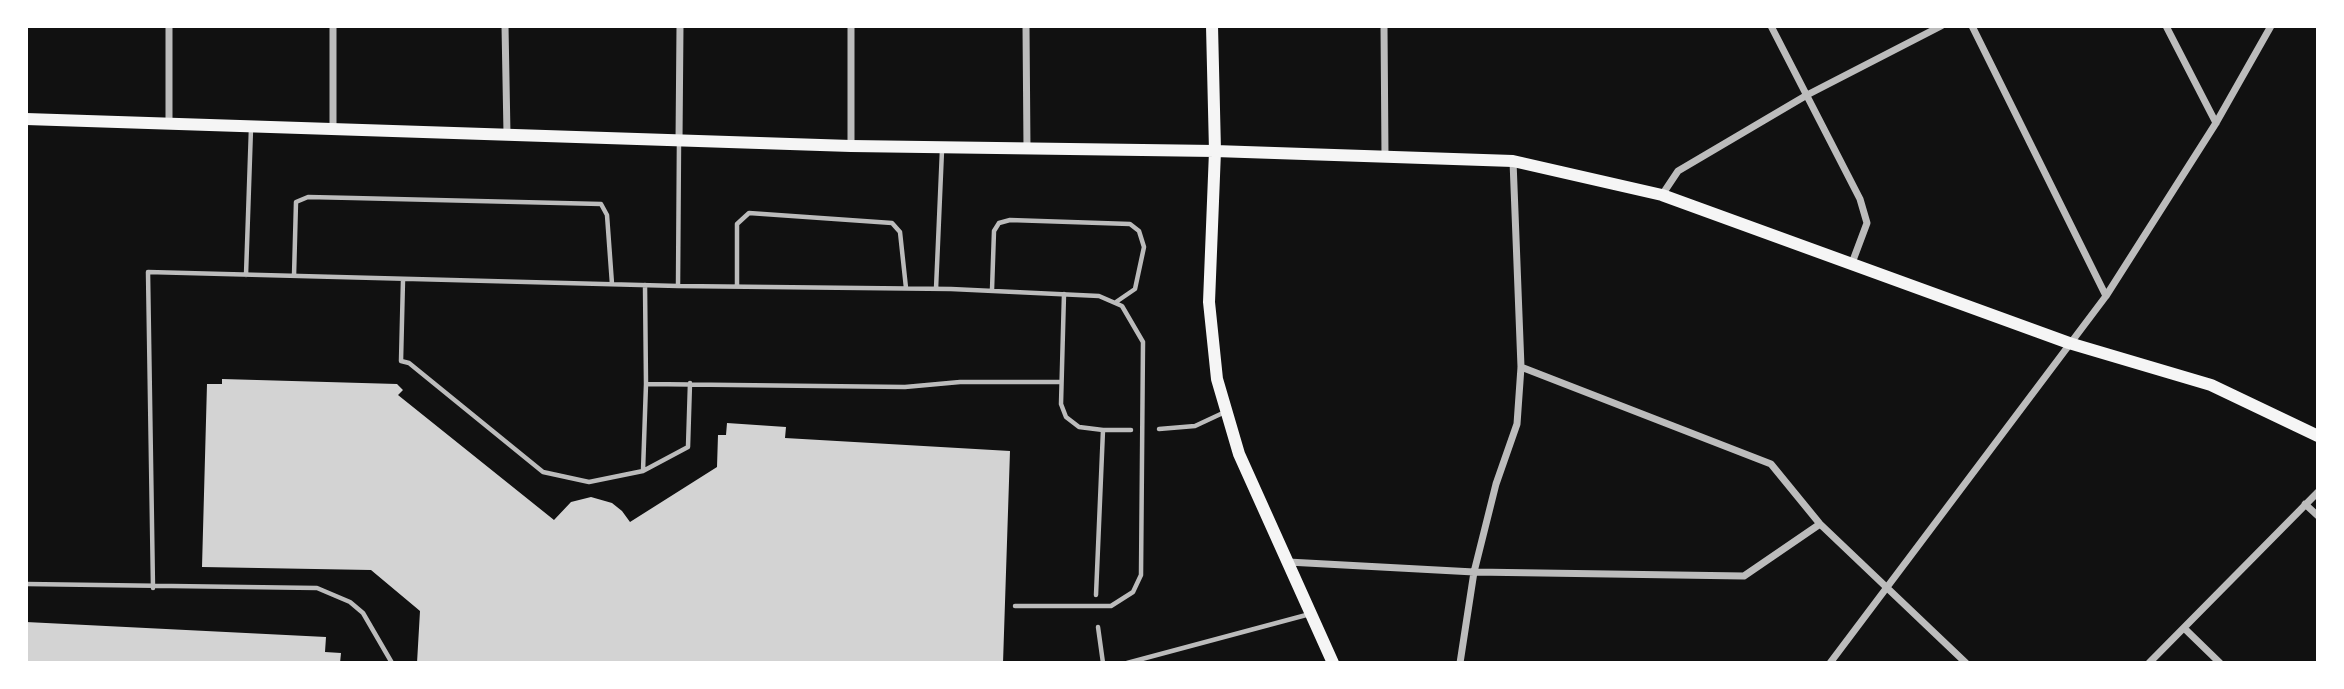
<!DOCTYPE html>
<html>
<head>
<meta charset="utf-8">
<style>
	body { margin:0 }
	#map { position:relative; width:2344px; height:689px; overflow:hidden; background:#111; font-family:Manrope,sans-serif }
	canvas { display:block }
	.frame { position:absolute; inset:0; border:28px solid #fff; pointer-events:none }
</style>
</head>
<body>
<div id="map">
<canvas width="2344" height="689"></canvas>
<div class="frame"></div>
</div>
<script>
const context = document.querySelector('canvas').getContext('2d');
context.lineJoin = 'round';
function fill(path, color) { context.fillStyle = color; context.fill(path, 'evenodd'); }
const shape = rows => new Path2D(rows.map(r => 'M' + r).join(''));
function strokePath(path, color, width, dash) { context.strokeStyle = color; context.lineWidth = width; context.lineCap = dash ? 'butt' : 'round'; context.setLineDash(dash || []); context.stroke(path); }
fill(shape([
	[222,379,397,384,403,390,398,395,554,520,571,502,591,497,612,503,622,511,630,522,717,467,718,435,726,435,727,423,786,427,785,438,1010,451,1003,663,417,663,420,611,371,570,202,567,207,384,222,384],
	[26,622,326,637,325,652,341,653,340,663,26,663]
]), '#d3d3d3');
strokePath(shape([
	[246,275,251,128],
	[294,276,296,202,308,197,353,198,601,204,607,215,612,284],
	[403,280,401,361,409,363,543,472,589,482,643,471,688,447,690,383],
	[678,286,679,141],
	[737,286,737,224,749,213,892,223,900,232,906,288],
	[936,289,942,150],
	[992,290,994,231,999,223,1010,220,1130,224,1139,231,1144,247,1135,289,1116,302],
	[1064,294,1061,404,1066,417,1079,427,1103,430,1131,430],
	[646,384,905,387,960,382,1061,382],
	[1159,429,1195,426,1225,412],
	[643,471,646,384,645,285],
	[26,584,317,588,350,602,363,613,392,663],
	[153,588,148,272,678,286,951,289,1099,296,1122,306,1143,342,1141,575,1133,592,1111,606,1015,606],
	[1096,595,1103,430],
	[1098,627,1103,663],
	[1127,663,1310,614]
]), '#bcbcbc', 4.5);
strokePath(shape([
	[169,26,169,124],
	[333,26,333,129],
	[505,26,507,134],
	[851,26,851,146],
	[1026,26,1027,149],
	[1384,26,1385,156],
	[1771,26,1860,199,1867,223,1852,263],
	[1972,26,2106,296],
	[2166,26,2216,123],
	[679,141,680,26],
	[1662,195,1678,171,1807,95,1941,26],
	[1521,367,1771,464,1820,524,1966,663],
	[2305,504,2318,516],
	[1288,562,1474,572,1744,576,1820,524],
	[2184,628,2220,663],
	[1460,663,1474,572,1496,484,1517,424,1521,367,1513,161],
	[1830,663,2106,296,2216,123,2271,26],
	[2149,663,2318,492]
]), '#bcbcbc', 7);
strokePath(shape([
	[1212,26,1215,151,1209,302,1217,379,1239,454,1333,663],
	[26,119,851,146,1215,151,1513,161,1662,195,2069,343,2211,385,2318,436]
]), '#f5f5f5', 12);
</script>
</body>
</html>
